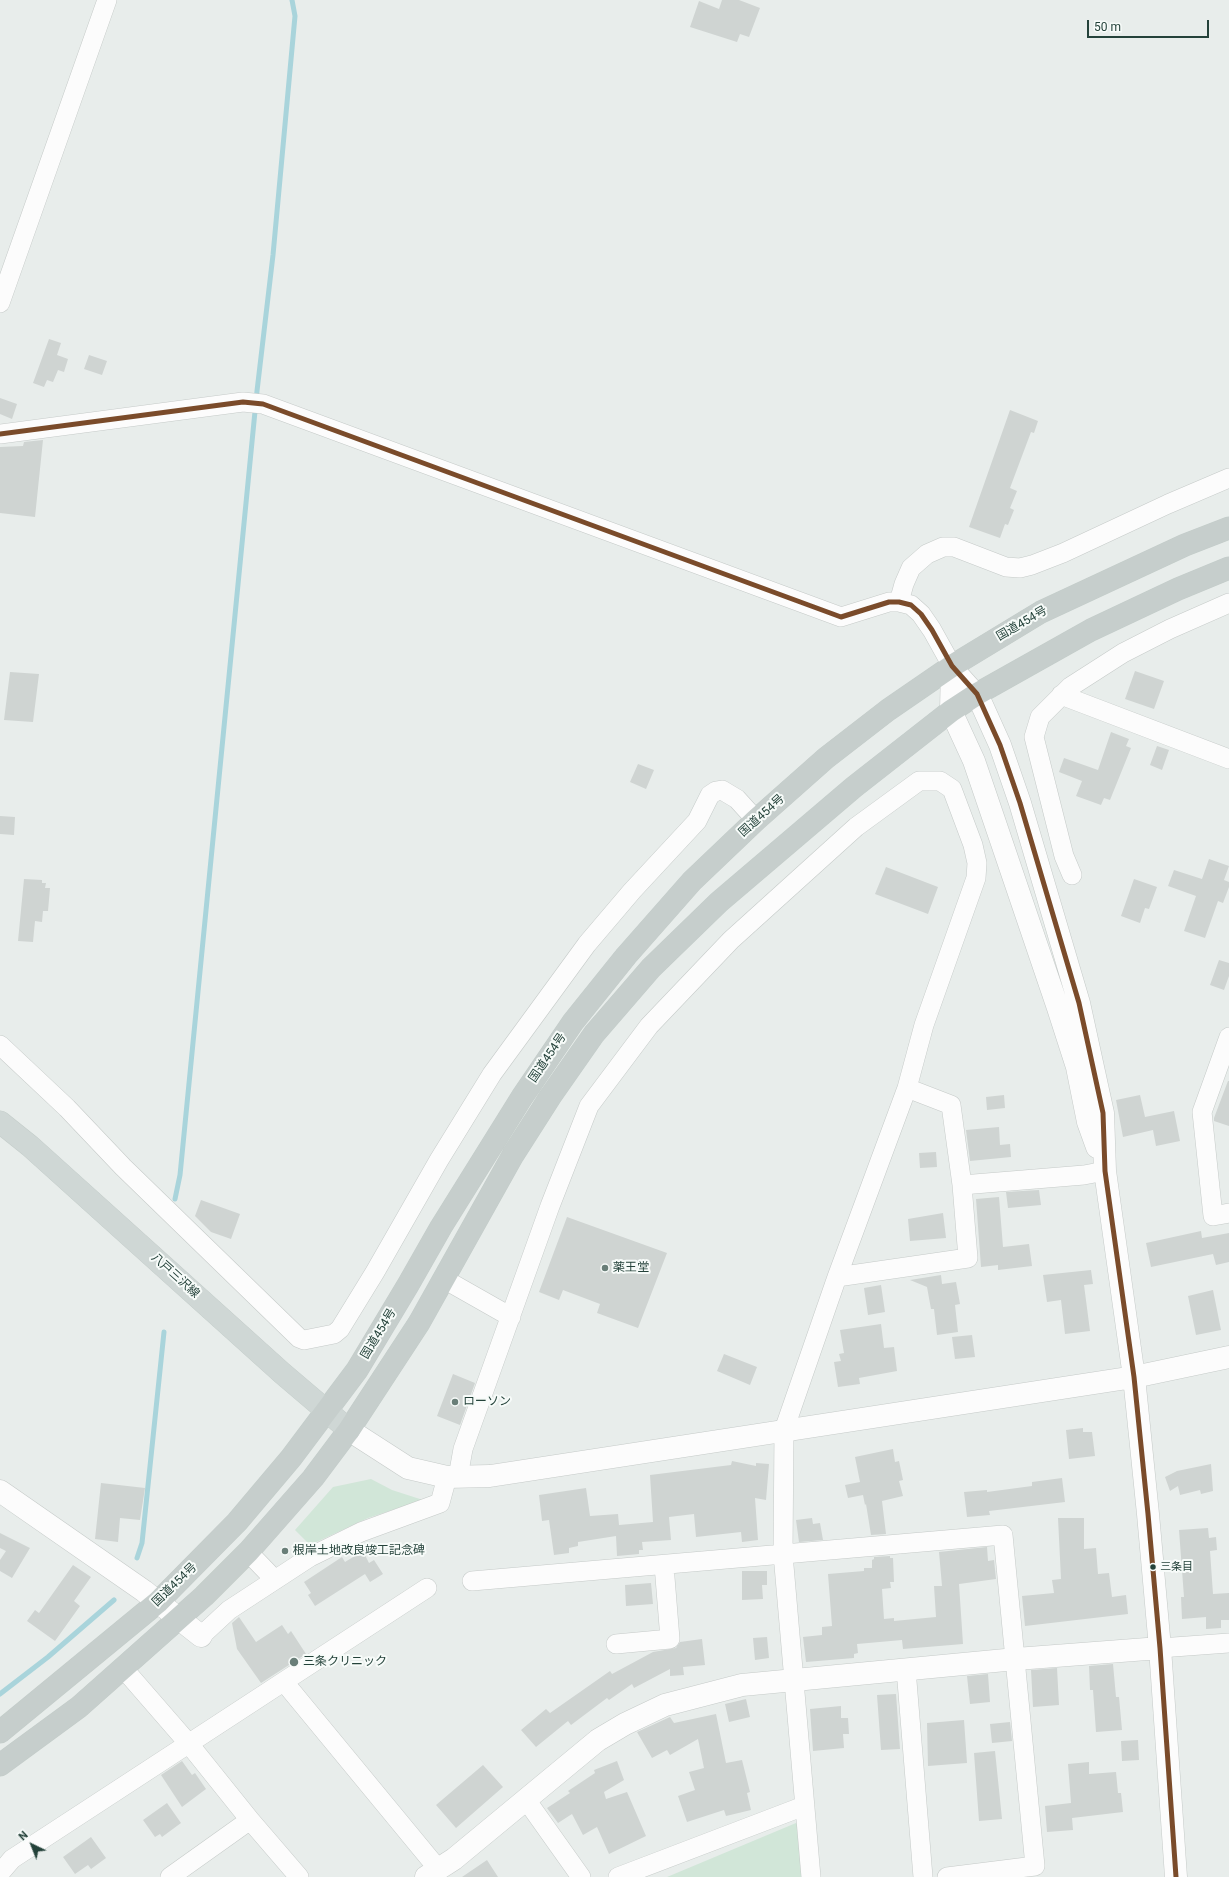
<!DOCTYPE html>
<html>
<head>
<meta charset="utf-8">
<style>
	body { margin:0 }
	#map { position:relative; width:1229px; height:1877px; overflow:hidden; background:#e8edeb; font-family:Roboto,sans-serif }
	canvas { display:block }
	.north { position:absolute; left:12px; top:1825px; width:40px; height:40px; -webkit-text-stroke:3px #f7fbf9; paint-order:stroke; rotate:317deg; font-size:11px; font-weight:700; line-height:16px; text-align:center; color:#24423a }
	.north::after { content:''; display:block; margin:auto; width:14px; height:18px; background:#24423a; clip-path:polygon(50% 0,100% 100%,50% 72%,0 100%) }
	.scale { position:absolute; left:1087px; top:20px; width:122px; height:18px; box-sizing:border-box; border:2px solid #24423a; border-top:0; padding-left:5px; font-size:12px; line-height:14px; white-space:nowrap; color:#24423a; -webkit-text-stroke:3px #f7fbf9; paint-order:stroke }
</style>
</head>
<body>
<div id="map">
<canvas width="1229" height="1877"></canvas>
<div class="north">N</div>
<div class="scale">50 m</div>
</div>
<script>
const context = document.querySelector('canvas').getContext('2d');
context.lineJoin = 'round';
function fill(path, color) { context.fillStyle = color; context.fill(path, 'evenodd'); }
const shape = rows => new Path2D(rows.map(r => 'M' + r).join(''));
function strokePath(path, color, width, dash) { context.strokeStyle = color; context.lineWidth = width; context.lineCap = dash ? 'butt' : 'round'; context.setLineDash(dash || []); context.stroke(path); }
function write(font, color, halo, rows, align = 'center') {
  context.font = font + ' Roboto,"Noto Sans JP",sans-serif'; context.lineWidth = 4; context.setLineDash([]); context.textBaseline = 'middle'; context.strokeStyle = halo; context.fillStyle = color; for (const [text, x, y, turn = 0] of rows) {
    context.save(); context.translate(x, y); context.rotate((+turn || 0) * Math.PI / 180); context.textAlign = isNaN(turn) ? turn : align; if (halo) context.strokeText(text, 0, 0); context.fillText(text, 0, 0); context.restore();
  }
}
fill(shape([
	[371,1479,392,1490,423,1500,368,1518,310,1545,295,1530,333,1487],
	[796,1823,801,1827,804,1877,667,1877]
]), '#d1e6d8');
strokePath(shape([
	[175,1199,180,1175,257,391,273,255,295,16,292,0],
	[137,1558,142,1543,164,1332],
	[0,1694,48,1657,114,1600]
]), '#a9d4db', 5);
fill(shape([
	[722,0,739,0,760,8,749,37,740,34,737,42,690,27,699,1,719,9],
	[49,339,61,343,57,355,68,359,64,372,58,370,53,382,47,380,44,387,33,383],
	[89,355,107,361,102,375,84,369],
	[0,398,17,404,12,419,0,414],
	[1010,410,1038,421,1034,433,1031,432,1010,488,1017,491,1010,508,1014,510,1008,525,1005,524,1000,538,969,527],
	[43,440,35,517,0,513,0,447,23,446,24,442],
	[1135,671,1164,681,1154,709,1125,699],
	[10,672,39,674,33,722,4,720],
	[1111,732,1129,739,1126,746,1131,748,1110,800,1104,798,1101,805,1076,796,1082,781,1059,772,1064,758,1098,770],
	[1157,746,1169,750,1162,770,1150,765],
	[638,764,654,770,646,789,630,782],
	[0,816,15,817,14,835,0,834],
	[1209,859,1229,866,1224,880,1229,882,1229,887,1223,903,1218,901,1205,938,1184,931,1196,896,1168,886,1174,870,1202,879],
	[886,867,938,887,928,914,875,894],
	[24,879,42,880,42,883,46,883,45,888,50,888,48,911,43,911,42,922,35,921,33,942,18,941],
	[1134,879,1157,887,1149,909,1145,908,1140,923,1121,916],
	[1219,960,1229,963,1229,976,1224,990,1210,985],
	[1228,1081,1229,1081,1229,1126,1214,1121,1214,1118],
	[1004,1095,1005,1108,987,1110,986,1097],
	[1140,1095,1145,1117,1174,1111,1180,1141,1156,1146,1153,1130,1123,1137,1116,1100],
	[999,1127,1000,1145,1010,1144,1011,1157,970,1161,966,1130],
	[936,1152,937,1167,920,1168,919,1153],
	[1039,1190,1041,1205,1008,1208,1006,1192],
	[999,1197,1003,1247,1029,1244,1032,1266,998,1270,998,1265,981,1267,976,1199],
	[201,1200,240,1214,231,1239,211,1232,195,1216],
	[943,1213,946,1238,910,1241,908,1219],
	[567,1217,667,1253,638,1328,597,1313,600,1304,563,1290,559,1300,539,1292],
	[1201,1231,1202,1238,1229,1233,1229,1262,1216,1265,1213,1254,1151,1267,1146,1243],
	[1091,1270,1093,1284,1084,1285,1090,1331,1065,1334,1061,1300,1047,1302,1043,1275],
	[941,1275,942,1284,956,1282,960,1304,955,1305,958,1332,937,1335,934,1309,931,1309,927,1287,910,1280],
	[881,1285,885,1312,868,1315,864,1288],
	[1213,1290,1221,1330,1196,1335,1188,1296],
	[881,1324,884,1348,894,1347,897,1371,859,1378,860,1384,838,1387,834,1362,841,1361,839,1354,844,1353,840,1330],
	[972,1335,975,1357,955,1359,952,1337],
	[724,1354,757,1367,750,1385,717,1371],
	[453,1374,475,1383,460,1425,437,1416],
	[1083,1428,1083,1432,1092,1432,1095,1456,1069,1459,1066,1430],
	[893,1449,895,1462,899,1461,903,1480,899,1481,903,1496,882,1501,886,1534,871,1535,866,1504,865,1505,863,1495,848,1498,845,1485,860,1482,855,1457],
	[732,1461,756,1466,756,1463,769,1464,766,1500,755,1498,758,1540,742,1542,741,1532,696,1537,694,1514,669,1517,671,1540,642,1542,643,1550,639,1550,639,1554,617,1556,616,1536,578,1542,578,1546,569,1548,569,1553,554,1555,549,1520,542,1521,539,1495,586,1488,590,1516,618,1514,619,1525,653,1522,650,1475,731,1465],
	[1211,1464,1213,1491,1201,1494,1200,1490,1180,1495,1178,1486,1170,1491,1165,1477,1177,1471],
	[1062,1478,1065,1502,989,1511,990,1515,967,1517,964,1492,987,1490,987,1492,1032,1486,1032,1482],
	[101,1483,145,1488,140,1520,120,1518,118,1542,95,1539],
	[812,1518,813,1524,820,1523,823,1540,799,1542,796,1520],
	[1058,1518,1084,1518,1084,1549,1096,1548,1098,1574,1109,1573,1112,1597,1126,1595,1128,1614,1025,1626,1022,1596,1054,1593,1052,1580,1061,1579],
	[1208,1528,1209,1538,1216,1537,1217,1550,1210,1551,1213,1594,1229,1593,1229,1620,1221,1620,1221,1628,1206,1629,1206,1617,1182,1619,1181,1597,1184,1597,1179,1530],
	[0,1533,30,1548,12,1578,0,1571,0,1560,6,1551,0,1548],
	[987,1547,988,1561,994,1560,996,1579,959,1584,963,1644,903,1649,902,1640,857,1644,858,1653,854,1654,854,1658,806,1662,803,1637,822,1635,822,1627,832,1626,828,1574,864,1571,864,1568,872,1568,872,1560,874,1559,874,1557,890,1556,890,1558,893,1558,894,1582,890,1582,891,1588,882,1589,884,1619,894,1618,894,1621,936,1617,934,1586,942,1586,939,1552],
	[363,1551,369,1563,374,1560,383,1574,370,1582,365,1574,315,1606,308,1595,311,1593,304,1582,342,1557,345,1562],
	[73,1565,91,1577,74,1601,80,1606,55,1641,27,1621,35,1610,39,1613],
	[742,1571,767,1571,767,1585,762,1585,763,1599,742,1600],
	[651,1583,653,1604,626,1606,625,1585],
	[239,1617,256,1642,282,1625,288,1634,291,1631,306,1654,261,1683,237,1649,232,1623],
	[767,1637,769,1658,755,1660,753,1638],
	[702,1639,705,1665,683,1667,684,1675,670,1676,670,1669,634,1688,632,1684,609,1700,607,1698,571,1725,568,1721,536,1747,521,1730,546,1709,550,1713,610,1671,612,1674,653,1652,676,1648,680,1642],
	[1113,1664,1116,1697,1119,1697,1122,1730,1096,1732,1093,1690,1090,1690,1089,1666],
	[1057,1668,1059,1705,1033,1707,1031,1670],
	[988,1674,990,1702,970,1704,967,1676],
	[896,1694,900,1749,881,1750,877,1695],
	[746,1699,750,1717,729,1722,725,1704],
	[841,1706,841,1718,848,1718,849,1734,843,1734,844,1748,813,1751,810,1709],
	[716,1714,726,1763,742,1760,750,1792,747,1793,751,1810,726,1816,724,1810,687,1822,678,1796,695,1790,689,1772,704,1768,698,1739,670,1755,667,1750,652,1758,637,1732,670,1717,674,1723],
	[964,1720,967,1763,928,1766,927,1723],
	[1010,1722,1012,1741,992,1743,990,1724],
	[1138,1740,1139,1760,1122,1761,1121,1741],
	[995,1751,1002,1819,979,1821,974,1753],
	[182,1761,192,1775,195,1773,206,1789,182,1807,161,1775],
	[617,1761,624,1780,604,1792,606,1799,627,1792,646,1836,609,1854,597,1827,583,1835,572,1814,558,1823,547,1808,570,1793,568,1791,595,1773,594,1770],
	[1089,1762,1089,1774,1116,1772,1118,1793,1121,1793,1123,1812,1072,1818,1073,1830,1047,1832,1045,1806,1071,1803,1068,1764],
	[483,1765,503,1787,456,1828,436,1805],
	[167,1803,181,1823,162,1837,160,1834,155,1837,143,1820],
	[91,1837,106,1858,91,1869,88,1865,75,1874,63,1857],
	[487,1860,498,1877,462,1877]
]), '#cfd4d2');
const minor = shape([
	[0,303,107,0],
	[0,434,243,402,263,404,841,617,889,602,899,602,911,605,921,614,932,630,952,666,977,694],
	[899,602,904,584,911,568,927,554,943,547,954,547,1006,567,1020,568,1032,565,1063,553,1168,504,1229,478],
	[1061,695,1229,759],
	[1072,875,1064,856,1034,737,1040,717,1070,687,1123,653,1170,629,1229,603],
	[1229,1037,1202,1112,1213,1216,1229,1213],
	[0,1045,67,1108,123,1167,299,1338,304,1340,334,1334,340,1329,375,1272,439,1160,492,1074,587,944,632,891,697,821,710,795,716,791,722,790,737,799,756,820],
	[962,1185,1084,1175,1105,1171],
	[837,1277,968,1258,962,1185,951,1105,907,1088],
	[444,1279,511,1317],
	[458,1477,463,1449,550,1206,589,1106,649,1026,731,940,856,827,919,781,940,781,952,789,973,845,977,863,976,878,924,1025,907,1088,837,1277,784,1430,783,1554,811,1877],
	[248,1552,275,1580],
	[472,1581,1003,1535,1035,1866,947,1877],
	[201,1636,229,1610,310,1557,361,1532,440,1503,447,1477],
	[616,1644,670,1639,664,1565],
	[1160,1648,1229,1643],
	[123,1668,189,1744,250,1820,299,1877],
	[906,1669,923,1877],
	[284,1682,439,1870],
	[527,1801,581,1877],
	[0,1873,12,1859,427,1588],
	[170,1877,250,1820],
	[618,1877,804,1806]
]);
const tertiary = shape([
	[952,666,951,711,974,761,1058,1008,1077,1067,1088,1122,1097,1147],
	[977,694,1000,745,1020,803,1079,1003,1103,1113,1105,1171,1134,1377,1148,1514,1160,1648,1176,1877],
	[349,1430,408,1468,447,1477,490,1476,1134,1377,1229,1357],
	[0,1491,144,1591,201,1636],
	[426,1877,454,1859,598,1740,625,1724,665,1705,742,1685,1016,1659,1160,1648]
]);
const primary = shape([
	[0,1122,30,1146,282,1373,349,1430]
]);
const trunk = shape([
	[0,1732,158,1602,237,1522,291,1458,357,1370,408,1285,441,1227,522,1097,573,1022,626,956,692,881,756,820,826,758,888,710,952,666,1041,612,1185,545,1229,528],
	[0,1765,79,1707,204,1596,248,1552,313,1478,349,1430,419,1323,513,1155,550,1097,594,1034,651,968,719,902,854,787,951,711,977,694,1091,630,1178,589,1229,568]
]);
strokePath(minor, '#c5cac8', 20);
strokePath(tertiary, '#c5cac8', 23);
strokePath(primary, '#c3ccc9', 23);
strokePath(trunk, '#c3ccc9', 23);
strokePath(minor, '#fcfcfc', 19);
strokePath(tertiary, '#fcfcfc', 22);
strokePath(primary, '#cfd7d5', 22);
strokePath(trunk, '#c6cecc', 22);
strokePath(shape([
	[0,434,243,402,263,404,841,617,889,602,899,602,911,605,921,614,932,630,952,666,977,694,1000,745,1020,803,1079,1003,1103,1113,1105,1171,1134,1377,1148,1514,1160,1648,1176,1877]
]), '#7a4b2a', 5);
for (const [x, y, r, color] of [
	[605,1268,4,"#697e78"],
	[455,1402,4,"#697e78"],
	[285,1551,4,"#697e78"],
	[1153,1567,3.5,"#24423a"],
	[294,1662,5,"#697e78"]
]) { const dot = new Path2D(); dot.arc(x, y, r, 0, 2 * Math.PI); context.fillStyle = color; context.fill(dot); strokePath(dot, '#f7fbf9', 1.5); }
write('11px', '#24423a', '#f7fbf9', [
	["三条目",1160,1567]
], 'left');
write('12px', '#24423a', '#f7fbf9', [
	["国道454号",1022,624,-30],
	["国道454号",762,816,-42],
	["国道454号",548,1058,-56],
	["八戸三沢線",175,1276,42],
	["国道454号",379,1334,-59],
	["国道454号",175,1585,-44]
]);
write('12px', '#24423a', '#f7fbf9', [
	["薬王堂",613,1268],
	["ローソン",463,1402],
	["根岸土地改良竣工記念碑",293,1551],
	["三条クリニック",303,1662]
], 'left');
</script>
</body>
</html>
